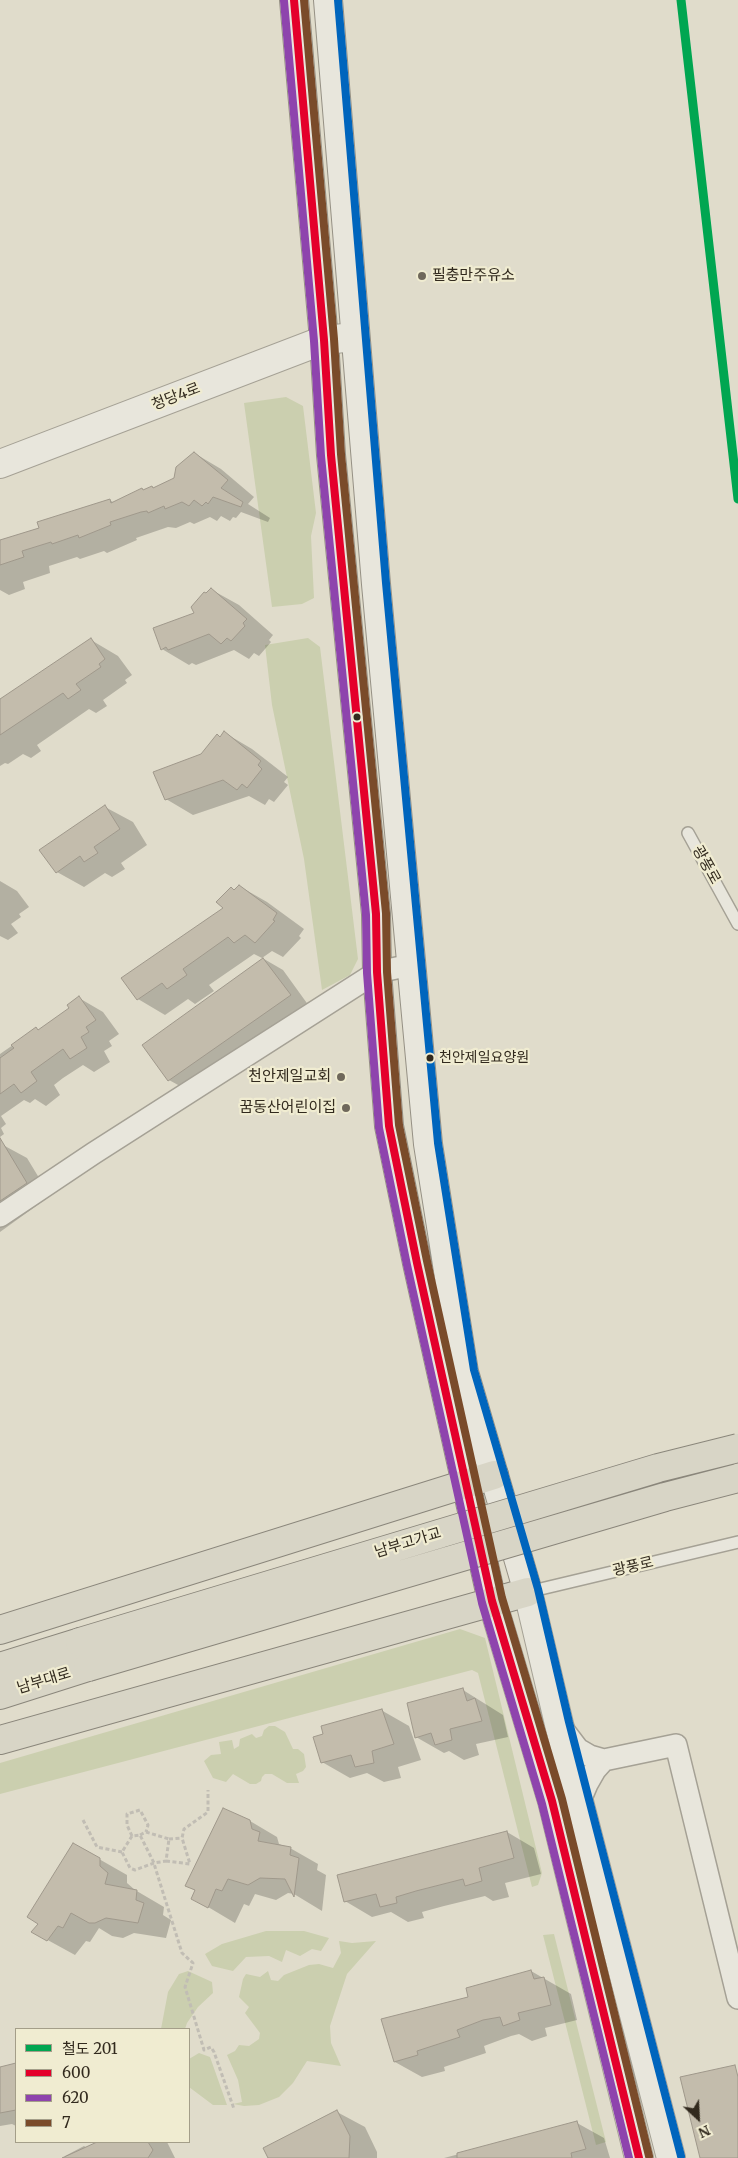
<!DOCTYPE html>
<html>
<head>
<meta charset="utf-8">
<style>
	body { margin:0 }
	#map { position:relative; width:738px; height:2158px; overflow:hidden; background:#e0dccb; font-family:Merriweather,"Noto Sans KR",serif }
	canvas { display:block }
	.legend { position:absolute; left:15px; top:2028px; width:175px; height:115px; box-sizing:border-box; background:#f0ecd1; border:1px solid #a49e89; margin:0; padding:6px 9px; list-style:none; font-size:15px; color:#322a1e }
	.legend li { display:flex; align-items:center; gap:10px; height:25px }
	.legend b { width:25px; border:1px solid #a49e89 }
	.north { position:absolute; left:673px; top:2093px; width:50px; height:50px; -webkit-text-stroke:4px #f0ecd1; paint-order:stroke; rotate:155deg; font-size:14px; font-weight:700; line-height:20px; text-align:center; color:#322a1e }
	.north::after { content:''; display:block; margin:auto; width:18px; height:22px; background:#322a1e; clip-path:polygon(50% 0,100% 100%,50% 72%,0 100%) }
</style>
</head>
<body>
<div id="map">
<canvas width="738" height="2158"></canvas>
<ul class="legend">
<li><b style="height:6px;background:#00a651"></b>철도 201</li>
<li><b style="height:6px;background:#e4002b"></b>600</li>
<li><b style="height:6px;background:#8e44ad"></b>620</li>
<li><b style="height:6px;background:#7a4b2a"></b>7</li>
</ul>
<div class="north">N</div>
</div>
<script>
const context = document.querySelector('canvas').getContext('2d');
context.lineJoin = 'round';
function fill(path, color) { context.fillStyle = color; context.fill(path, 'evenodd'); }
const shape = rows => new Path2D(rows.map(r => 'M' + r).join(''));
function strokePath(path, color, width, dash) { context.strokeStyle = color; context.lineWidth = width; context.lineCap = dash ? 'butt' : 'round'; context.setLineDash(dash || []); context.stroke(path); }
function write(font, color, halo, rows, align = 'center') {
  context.font = font + ' Merriweather,"Noto Sans KR",serif'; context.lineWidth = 4.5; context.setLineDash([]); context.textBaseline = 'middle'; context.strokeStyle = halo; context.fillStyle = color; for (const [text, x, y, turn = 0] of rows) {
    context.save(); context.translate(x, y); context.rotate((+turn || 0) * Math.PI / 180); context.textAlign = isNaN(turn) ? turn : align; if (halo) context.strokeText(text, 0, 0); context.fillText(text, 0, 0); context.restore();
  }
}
fill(shape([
	[286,397,303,406,316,513,311,536,314,598,302,604,272,607,244,403],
	[308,638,320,647,358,959,350,975,322,990,304,859,272,705,265,645],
	[460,1629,485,1638,542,1873,538,1885,532,1887,478,1673,472,1670,0,1794,0,1763],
	[269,1726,275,1726,285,1732,293,1749,298,1749,304,1754,306,1767,303,1771,296,1774,299,1783,287,1783,272,1774,265,1774,262,1777,261,1781,256,1784,250,1784,233,1774,226,1782,213,1778,204,1761,211,1755,221,1754,219,1742,232,1740,234,1749,239,1746,240,1739,252,1734,256,1738,262,1736,264,1730],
	[266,1931,304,1931,329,1938,321,1951,312,1949,300,1956,286,1950,282,1962,269,1956,246,1957,233,1971,212,1966,205,1954,222,1944],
	[554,1934,606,2142,596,2145,543,1935],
	[339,1941,352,1943,376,1941,347,1974,330,2026,331,2043,341,2066,307,2061,293,2083,279,2097,259,2105,244,2106,233,2104,242,2102,238,2080,227,2055,235,2051,239,2045,249,2046,259,2039,260,2033,245,2013,249,2007,239,1997,243,1979,246,1974,260,1977,268,1971,271,1980,278,1981,284,1975,309,1965,319,1964,333,1968,341,1953],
	[188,1971,212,1982,213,1993,198,2007,187,2023,185,2029,161,2029,168,1992,179,1974],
	[199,2053,210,2057,227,2105,213,2105,189,2087,189,2059]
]), '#cbcfaf');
fill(shape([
	[194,453,221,469,254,497,248,504,270,518,268,522,241,512,236,518,233,517,230,521,221,516,217,521,210,517,194,524,190,522,176,528,168,527,136,538,137,540,107,553,104,551,80,559,77,557,49,566,50,573,23,582,25,589,9,595,0,590,0,541,40,528,110,500,114,503,152,487,154,488,175,478],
	[212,590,239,605,273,635,269,640,271,642,259,656,254,653,249,659,234,650,196,665,192,663,189,665,162,649,196,614],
	[91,640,118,656,132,675,125,680,127,683,103,700,107,706,96,713,89,709,37,745,41,751,31,758,23,754,8,764,5,763,0,766,0,701],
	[225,733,252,749,288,777,284,782,288,785,274,802,269,799,265,805,249,796,193,815,166,799],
	[105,807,133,822,147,845,121,863,125,869,112,877,105,873,84,887,57,872],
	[0,881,17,891,29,907,19,914,21,917,11,924,18,933,8,940,0,936],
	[239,886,267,902,304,929,299,936,301,938,283,957,272,951,262,958,254,954,209,985,214,991,195,1004,188,999,165,1015,138,999,225,908],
	[264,959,283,970,309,1006,189,1091,169,1080,144,1045],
	[79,998,103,1012,119,1034,109,1041,112,1046,104,1051,110,1062,94,1072,83,1065,63,1078,54,1085,60,1095,46,1106,35,1099,30,1103,24,1100,1,1116,6,1124,1,1128,4,1134,0,1137,0,1054,36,1029,39,1030,71,1009],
	[3,1145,27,1158,50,1196,0,1232,0,1147],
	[463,1690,503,1715,508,1737,476,1744,479,1755,464,1760,449,1751,444,1753,416,1737],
	[381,1710,409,1726,421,1760,398,1767,401,1778,384,1782,367,1773,350,1778,322,1762],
	[250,1821,277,1837,279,1844,290,1848,318,1864,317,1870,326,1875,322,1911,294,1894,288,1893,276,1900,255,1894,249,1906,244,1904,235,1923,193,1898,196,1891,187,1886],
	[507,1832,534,1848,541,1874,505,1883,509,1897,493,1901,485,1896,444,1906,422,1912,424,1918,408,1922,391,1912,372,1917,345,1901],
	[99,1859,127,1875,127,1883,135,1890,164,1907,163,1915,171,1920,166,1938,134,1933,123,1938,112,1936,99,1928,90,1942,86,1941,75,1955,33,1932],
	[531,1971,571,1994,577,2020,545,2028,547,2036,532,2041,519,2034,511,2036,484,2046,486,2053,444,2067,445,2071,422,2077,395,2062,469,1998],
	[16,2064,16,2126,12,2124,0,2126,0,2068],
	[337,2112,365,2127,377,2152,377,2158,270,2158],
	[577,2123,604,2138,610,2158,444,2158],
	[100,2142,167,2142,175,2158,66,2158,65,2156,84,2146,87,2148]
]), '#0003');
const building = shape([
	[194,452,228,480,221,488,243,502,241,507,213,497,208,504,206,502,202,506,194,500,189,506,182,502,165,509,164,506,148,513,147,511,141,512,110,522,111,525,79,538,78,535,52,544,51,542,22,551,24,557,0,565,0,540,39,528,37,522,110,499,111,503,142,488,143,490,152,486,153,488,174,478,176,467,194,452],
	[211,588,247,619,243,623,245,626,231,641,227,638,221,644,209,634,168,650,166,647,161,650,153,628,194,613,191,607,204,592,206,593,211,588],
	[91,638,105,659,99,664,101,667,76,684,81,690,68,699,63,693,0,735,0,699,91,638],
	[224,731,261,761,258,765,262,769,247,788,242,784,237,790,223,780,165,800,153,772,201,754,217,734,220,737,224,731],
	[105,805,120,829,94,847,98,853,84,862,80,856,56,873,39,850,105,805],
	[239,885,277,913,273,920,275,921,255,943,245,935,234,943,228,937,183,969,187,975,167,989,162,983,137,1000,121,978,223,908,216,902,231,887,234,890,239,885],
	[263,958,291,995,168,1081,142,1045,263,958],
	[79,996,96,1020,86,1027,89,1032,81,1037,87,1048,70,1059,63,1049,31,1072,37,1081,21,1093,14,1084,0,1094,0,1058,14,1048,11,1045,36,1027,38,1030,69,1008,67,1005,79,996],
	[0,1138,27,1183,0,1201,0,1138],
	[463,1688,467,1701,475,1698,482,1721,450,1729,452,1740,435,1745,431,1733,415,1738,407,1703,463,1688],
	[382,1709,394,1744,372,1751,374,1763,355,1767,351,1755,321,1763,313,1737,323,1734,321,1726,382,1709],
	[223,1808,250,1820,252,1829,260,1832,258,1841,291,1847,290,1855,299,1858,294,1897,285,1879,260,1878,248,1885,228,1879,222,1891,216,1889,208,1908,191,1899,195,1890,185,1886,223,1808],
	[507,1831,514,1858,479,1868,482,1881,465,1886,463,1879,416,1891,396,1897,397,1903,380,1907,376,1894,344,1902,337,1875,507,1831],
	[73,1843,100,1858,100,1866,108,1873,105,1884,137,1890,136,1900,144,1903,138,1923,106,1918,95,1923,89,1923,71,1913,63,1928,58,1926,47,1941,31,1932,38,1924,27,1917,73,1843],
	[531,1970,534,1979,544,1977,551,2005,518,2013,520,2020,503,2026,500,2017,483,2020,457,2030,460,2037,417,2051,418,2055,394,2062,381,2019,468,1997,466,1988,531,1970],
	[16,2063,16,2110,0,2113,0,2067,16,2063],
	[735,2065,738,2077,738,2158,700,2158,680,2077,735,2065],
	[337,2110,350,2136,349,2158,268,2158,263,2148,337,2110],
	[577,2121,586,2149,571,2153,572,2158,457,2158,457,2153,577,2121],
	[97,2142,148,2142,153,2150,148,2158,62,2158,97,2142]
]);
fill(building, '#c3bcac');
strokePath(building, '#9f988b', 1);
const service = shape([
	[688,833,738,924],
	[528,1592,738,1542]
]);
const minor = shape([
	[0,1216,94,1153,377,972,411,965],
	[562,1728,578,1749,590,1756,604,1760,676,1745,738,1998],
	[579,1803,587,1784,595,1770,604,1760]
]);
const tertiary = shape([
	[0,464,324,340,355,337],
	[528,1592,559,1724,671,2158],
	[492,1601,552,1801,639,2158]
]);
const secondary = shape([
	[294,0,324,340,331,455,376,914,377,972,389,1126,417,1263,492,1601],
	[328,0,376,584,428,1144,464,1372,528,1592]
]);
const trunk = shape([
	[0,1630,494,1475],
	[0,1667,80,1642],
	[0,1695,88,1667],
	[0,1740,528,1592]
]);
strokePath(service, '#a5a195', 14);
strokePath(minor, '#a5a195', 24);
strokePath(tertiary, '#a5a195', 30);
strokePath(secondary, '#959084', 30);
strokePath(trunk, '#8a867b', 30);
strokePath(shape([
	[83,1820,97,1847,122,1852],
	[140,1835,146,1832,169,1839,166,1861,154,1863,135,1870,130,1868,122,1852,132,1836,140,1835,154,1863,155,1867,182,1953,193,1963,185,1987,204,2050,211,2047,214,2052,234,2109],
	[132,1836,127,1825,127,1814,140,1810,148,1825,146,1832],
	[169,1839,182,1838],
	[166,1861,190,1864,182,1838,184,1829,208,1812,208,1790]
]), '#c1bdb4', 3, [4, 2.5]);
strokePath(service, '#e8e6dc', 11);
strokePath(minor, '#e8e6dc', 21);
strokePath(tertiary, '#e8e6dc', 28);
strokePath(secondary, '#e8e6dc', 28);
strokePath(trunk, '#d8d5c6', 28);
const trunkBridge = shape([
	[80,1642,658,1468,738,1448],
	[88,1667,665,1497,738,1478]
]);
strokePath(trunkBridge, '#8a867b', 30, []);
strokePath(trunkBridge, '#d8d5c6', 28);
strokePath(shape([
	[294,0,324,340,331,455,376,914,377,972,389,1126,417,1263,492,1601,552,1801,639,2158]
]), '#e4002b', 8);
strokePath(shape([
	[284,1,314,341,321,456,366,915,367,973,379,1128,407,1265,482,1603,542,1804,629,2158]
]), '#8e44ad', 8);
strokePath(shape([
	[304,0,334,339,341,454,386,913,387,972,399,1125,427,1261,502,1598,562,1799,649,2156]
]), '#7a4b2a', 8);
strokePath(shape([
	[338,0,386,583,438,1143,474,1370,538,1589,569,1722,681,2156]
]), '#0065bd', 8);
strokePath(shape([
	[681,0,738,499]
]), '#00a651', 9);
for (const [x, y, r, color] of [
	[422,276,5,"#6f685b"],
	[357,717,4.5,"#322a1e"],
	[430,1058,4.5,"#322a1e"],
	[341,1077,5,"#6f685b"],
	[346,1108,5,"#6f685b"]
]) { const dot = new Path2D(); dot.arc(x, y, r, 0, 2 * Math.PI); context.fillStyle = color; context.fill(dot); strokePath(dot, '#f0ecd1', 2); }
write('14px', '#322a1e', '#f0ecd1', [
	["천안제일요양원",439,1058]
], 'left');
write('15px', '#322a1e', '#f0ecd1', [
	["필충만주유소",432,276,"left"],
	["천안제일교회",331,1077],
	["꿈동산어린이집",336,1108]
], 'right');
write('15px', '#322a1e', '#f0ecd1', [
	["청당4로",176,397,-21],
	["광풍로",706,865,61],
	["남부고가교",408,1543,-17],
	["광풍로",633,1567,-13],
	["남부대로",44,1681,-17]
]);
</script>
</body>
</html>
